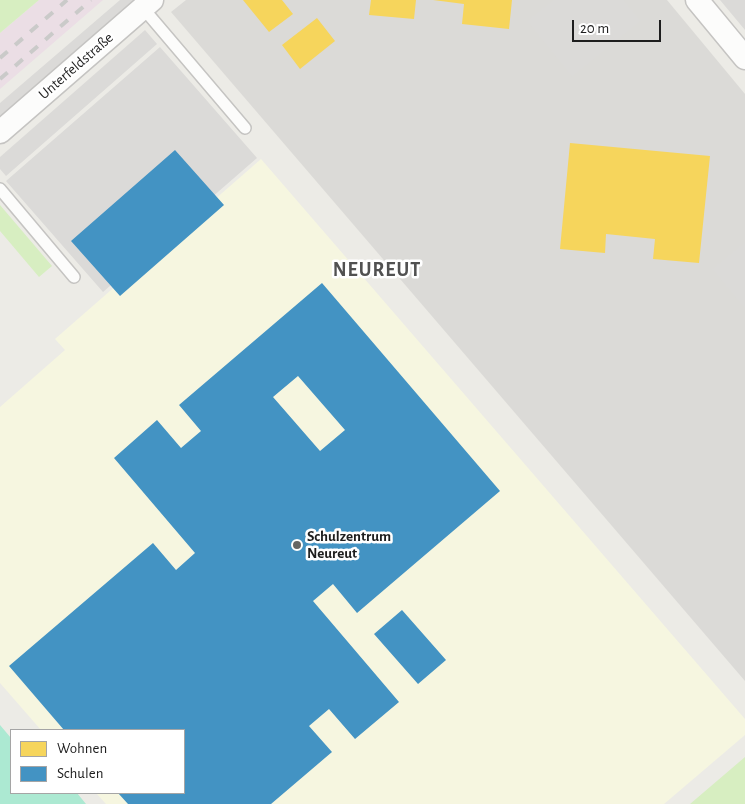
<!DOCTYPE html>
<html>
<head>
<meta charset="utf-8">
<style>
	body { margin:0 }
	#map { position:relative; width:745px; height:804px; overflow:hidden; background:#ecebe6; font-family:"Alegreya Sans",sans-serif }
	canvas { display:block }
	.legend { position:absolute; left:10px; top:729px; width:175px; height:65px; box-sizing:border-box; background:#fff; border:1px solid #a5a5a5; margin:0; padding:6px 9px; list-style:none; font-size:15px; color:#1e1e1e }
	.legend li { display:flex; align-items:center; gap:10px; height:25px }
	.legend b { width:25px; border:1px solid #a5a5a5 }
	.scale { position:absolute; left:572px; top:20px; width:89px; height:22px; box-sizing:border-box; border:2px solid #1e1e1e; border-top:0; padding-left:6px; font-size:15px; line-height:18px; white-space:nowrap; color:#1e1e1e; -webkit-text-stroke:4px #fff; paint-order:stroke }
</style>
</head>
<body>
<div id="map">
<canvas width="745" height="804"></canvas>
<ul class="legend">
<li><b style="height:14px;background:#f6d55c"></b>Wohnen</li>
<li><b style="height:14px;background:#4393c3"></b>Schulen</li>
</ul>
<div class="scale">20 m</div>
</div>
<script>
const context = document.querySelector('canvas').getContext('2d');
context.lineJoin = 'round';
function fill(path, color) { context.fillStyle = color; context.fill(path, 'evenodd'); }
const shape = rows => new Path2D(rows.map(r => 'M' + r).join(''));
function strokePath(path, color, width, dash) { context.strokeStyle = color; context.lineWidth = width; context.lineCap = dash ? 'butt' : 'round'; context.setLineDash(dash || []); context.stroke(path); }
function write(font, color, halo, rows, align = 'center') {
  context.font = font + ' "Alegreya Sans",sans-serif'; context.lineWidth = 5; context.setLineDash([]); context.textBaseline = 'middle'; context.strokeStyle = halo; context.fillStyle = color; for (const [text, x, y, turn = 0] of rows) {
    context.save(); context.translate(x, y); context.rotate((+turn || 0) * Math.PI / 180); context.textAlign = isNaN(turn) ? turn : align; if (halo) context.strokeText(text, 0, 0); context.fillText(text, 0, 0); context.restore();
  }
}
fill(shape([
	[186,0,667,0,745,94,745,681,171,12]
]), '#dbdad7');
fill(shape([
	[39,0,103,0,0,89,0,33]
]), '#ebdee5');
fill(shape([
	[261,159,745,719,745,735,664,804,106,804,96,793,184,793,184,730,41,730,0,683,0,407,65,350,55,339]
]), '#f6f6e0');
fill(shape([
	[0,0,39,0,0,33],
	[0,205,52,266,39,277,0,231],
	[745,757,745,804,690,804]
]), '#d7eec1');
fill(shape([
	[0,725,11,738,11,793,77,793,86,804,0,804]
]), '#ace9d2');
fill(shape([
	[120,0,136,0,0,117,0,103],
	[553,0,624,0,641,21,572,77,527,21],
	[720,0,745,0,745,30],
	[145,30,157,44,6,176,0,169,0,157],
	[160,47,257,158,103,292,6,181],
	[745,242,745,309,712,269]
]), '#dbdad8');
fill(shape([
	[243,0,282,0,293,14,269,32],
	[371,0,416,0,414,19,369,15],
	[433,0,512,0,509,29,462,24,464,4],
	[317,18,335,41,300,69,282,45],
	[570,143,710,156,699,263,653,259,655,239,606,234,605,253,560,249]
]), '#f6d55c');
fill(shape([
	[175,150,224,205,120,296,71,241],
	[322,283,500,491,357,613,333,584,313,601,399,702,355,739,329,709,309,726,332,752,271,804,128,804,118,793,184,793,184,730,64,730,9,666,153,543,176,570,195,553,114,458,157,420,181,448,201,431,179,405],
	[298,376,345,430,320,451,273,397],
	[402,610,446,660,418,684,374,634]
]), '#4393c3');
const service = shape([
	[143,8,245,128],
	[0,189,74,277]
]);
const minor = shape([
	[697,0,745,58],
	[0,132,152,0]
]);
strokePath(service, '#c5c4c2', 14);
strokePath(minor, '#c5c4c2', 25);
strokePath(service, '#fcfcfb', 11);
strokePath(minor, '#fcfcfb', 22);
strokePath(shape([
	[0,58,67,0],
	[0,79,91,0]
]), '#cacac9', 4, [10, 10]);
for (const [x, y, r, color] of [
	[297,545,5,"#666664"]
]) { const dot = new Path2D(); dot.arc(x, y, r, 0, 2 * Math.PI); context.fillStyle = color; context.fill(dot); strokePath(dot, '#fff', 2); }
write('15px', '#1e1e1e', '#fff', [
	["Unterfeldstraße",76,66,-41]
]);
write('bold 15px', '#1e1e1e', '#fff', [
	["Schulzentrum",307,536],
	["Neureut",307,553]
], 'left');
context.letterSpacing = '1px';
write('bold 20px', '#515151', '#fff', [
	["NEUREUT",377,270]
]);
context.letterSpacing = '0px';
</script>
</body>
</html>
